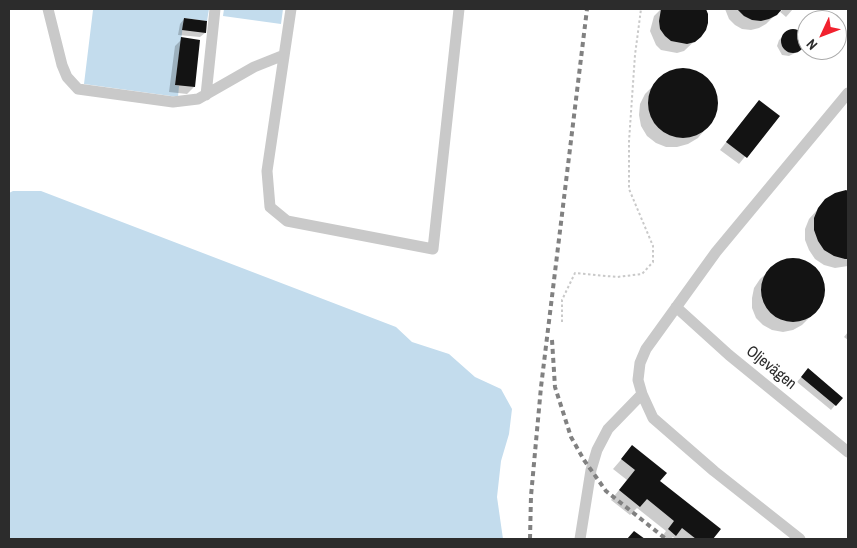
<!DOCTYPE html>
<html>
<head>
<meta charset="utf-8">
<style>
	body { margin:0 }
	#map { position:relative; width:857px; height:548px; overflow:hidden; background:#fff; font-family:"Archivo Narrow",sans-serif }
	canvas { display:block }
	.frame { position:absolute; inset:0; border:10px solid #2c2c2c; pointer-events:none }
	.north { position:absolute; left:797px; top:10px; width:50px; height:50px; box-sizing:border-box; background:#fff; border:1px solid #ababab; border-radius:50%; rotate:227deg; font-size:14px; font-weight:700; line-height:20px; text-align:center; color:#2c2c2c }
	.north::after { content:''; display:block; margin:auto; width:18px; height:22px; background:#f1212e; clip-path:polygon(50% 0,100% 100%,50% 72%,0 100%) }
</style>
</head>
<body>
<div id="map">
<canvas width="857" height="548"></canvas>
<div class="frame"></div>
<div class="north">N</div>
</div>
<script>
const context = document.querySelector('canvas').getContext('2d');
context.lineJoin = 'round';
function fill(path, color) { context.fillStyle = color; context.fill(path, 'evenodd'); }
const shape = rows => new Path2D(rows.map(r => 'M' + r).join(''));
function strokePath(path, color, width, dash) { context.strokeStyle = color; context.lineWidth = width; context.lineCap = dash ? 'butt' : 'round'; context.setLineDash(dash || []); context.stroke(path); }
function write(font, color, halo, rows, align = 'center') {
  context.font = font + ' "Archivo Narrow",sans-serif'; context.lineWidth = 5; context.setLineDash([]); context.textBaseline = 'middle'; context.strokeStyle = halo; context.fillStyle = color; for (const [text, x, y, turn = 0] of rows) {
    context.save(); context.translate(x, y); context.rotate((+turn || 0) * Math.PI / 180); context.textAlign = isNaN(turn) ? turn : align; if (halo) context.strokeText(text, 0, 0); context.fillText(text, 0, 0); context.restore();
  }
}
fill(shape([
	[87,9,209,9,207,21,184,18,175,85,179,86,178,97,84,84,93,10],
	[224,9,283,9,281,24,223,16],
	[13,191,41,191,396,327,412,342,449,354,475,377,501,389,512,409,509,434,501,461,497,497,503,539,9,539,9,193]
]), '#c3dced');
fill(shape([
	[661,9,704,9,707,15,700,36,684,51,677,53,661,50,656,45,650,31,654,16],
	[725,9,781,9,781,11,783,9,793,9,786,17,779,11,766,24,759,28,751,30,742,29,735,25,729,19],
	[184,19,206,22,205,33,200,37,178,35,180,24],
	[793,30,799,33,803,42,795,53,789,56,782,55,777,46,779,40,784,35],
	[182,39,194,87,187,94,169,92,175,46],
	[685,69,696,71,705,77,713,86,717,96,717,108,714,118,698,138,688,144,677,147,666,147,656,143,647,136,641,126,639,115,640,104,645,94,663,76,673,71],
	[752,109,778,116,739,164,720,150],
	[846,192,848,192,848,266,835,268,824,265,815,259,809,250,805,240,805,229,809,219,826,200],
	[788,260,798,260,808,263,816,269,821,278,824,288,823,298,819,308,802,325,793,330,783,332,772,330,763,325,756,318,752,308,752,298,754,288,760,279,778,263],
	[848,332,848,340,844,337],
	[803,375,841,398,831,410,797,382],
	[632,447,658,481,719,529,711,539,675,539,673,537,670,539,660,539,666,531,637,508,630,515,611,500,627,480,613,469]
]), '#0003');
fill(shape([
	[661,9,706,9,708,14,708,23,706,30,701,37,695,42,687,44,671,41,665,36,660,29,659,21],
	[737,9,782,9,777,15,769,19,761,21,752,20,744,16],
	[184,18,207,21,206,33,182,30],
	'781 41a12 12 0 1 1 24 0a12 12 0 1 1-24 0Z',
	[181,37,200,40,195,87,175,85],
	'648 103a35 35 0 1 1 70 0a35 35 0 1 1-70 0Z',
	[759,100,780,116,747,158,726,142],
	[846,190,848,191,848,259,845,259,834,256,824,250,818,241,814,230,814,218,818,208,825,199,835,193],
	'761 290a32 32 0 1 1 64 0a32 32 0 1 1-64 0Z',
	[808,368,843,398,836,406,801,377],
	[632,445,667,473,660,481,721,529,713,539,696,539,682,528,676,536,668,529,674,521,647,499,640,507,619,490,635,470,621,459],
	[634,531,645,539,627,539]
]), '#131313');
strokePath(shape([
	[562,322,562,300,575,273,617,277,642,274,653,262,653,246,629,189,629,141,635,55,641,9]
]), '#c9c9c9', 2, [2.5, 2.5]);
strokePath(shape([
	[48,9,62,65,67,77,78,89,173,102,198,99,254,67,284,55],
	[291,9,267,171,270,207,287,221,433,249,459,9],
	[206,95,215,9],
	[676,307,729,355,848,452],
	[580,539,591,470,597,450,608,429,642,394],
	[800,539,714,471,653,418,642,394,638,380,640,363,646,349,716,252,848,93]
]), '#c9c9c9', 11);
strokePath(shape([
	[552,340,555,387,571,437,584,460,606,491,666,539],
	[530,539,531,496,541,387,587,9]
]), '#818181', 4, [5, 4]);
write('16px', '#2c2c2c', '#fff', [
	["Oljevägen",771,368,39]
]);
</script>
</body>
</html>
